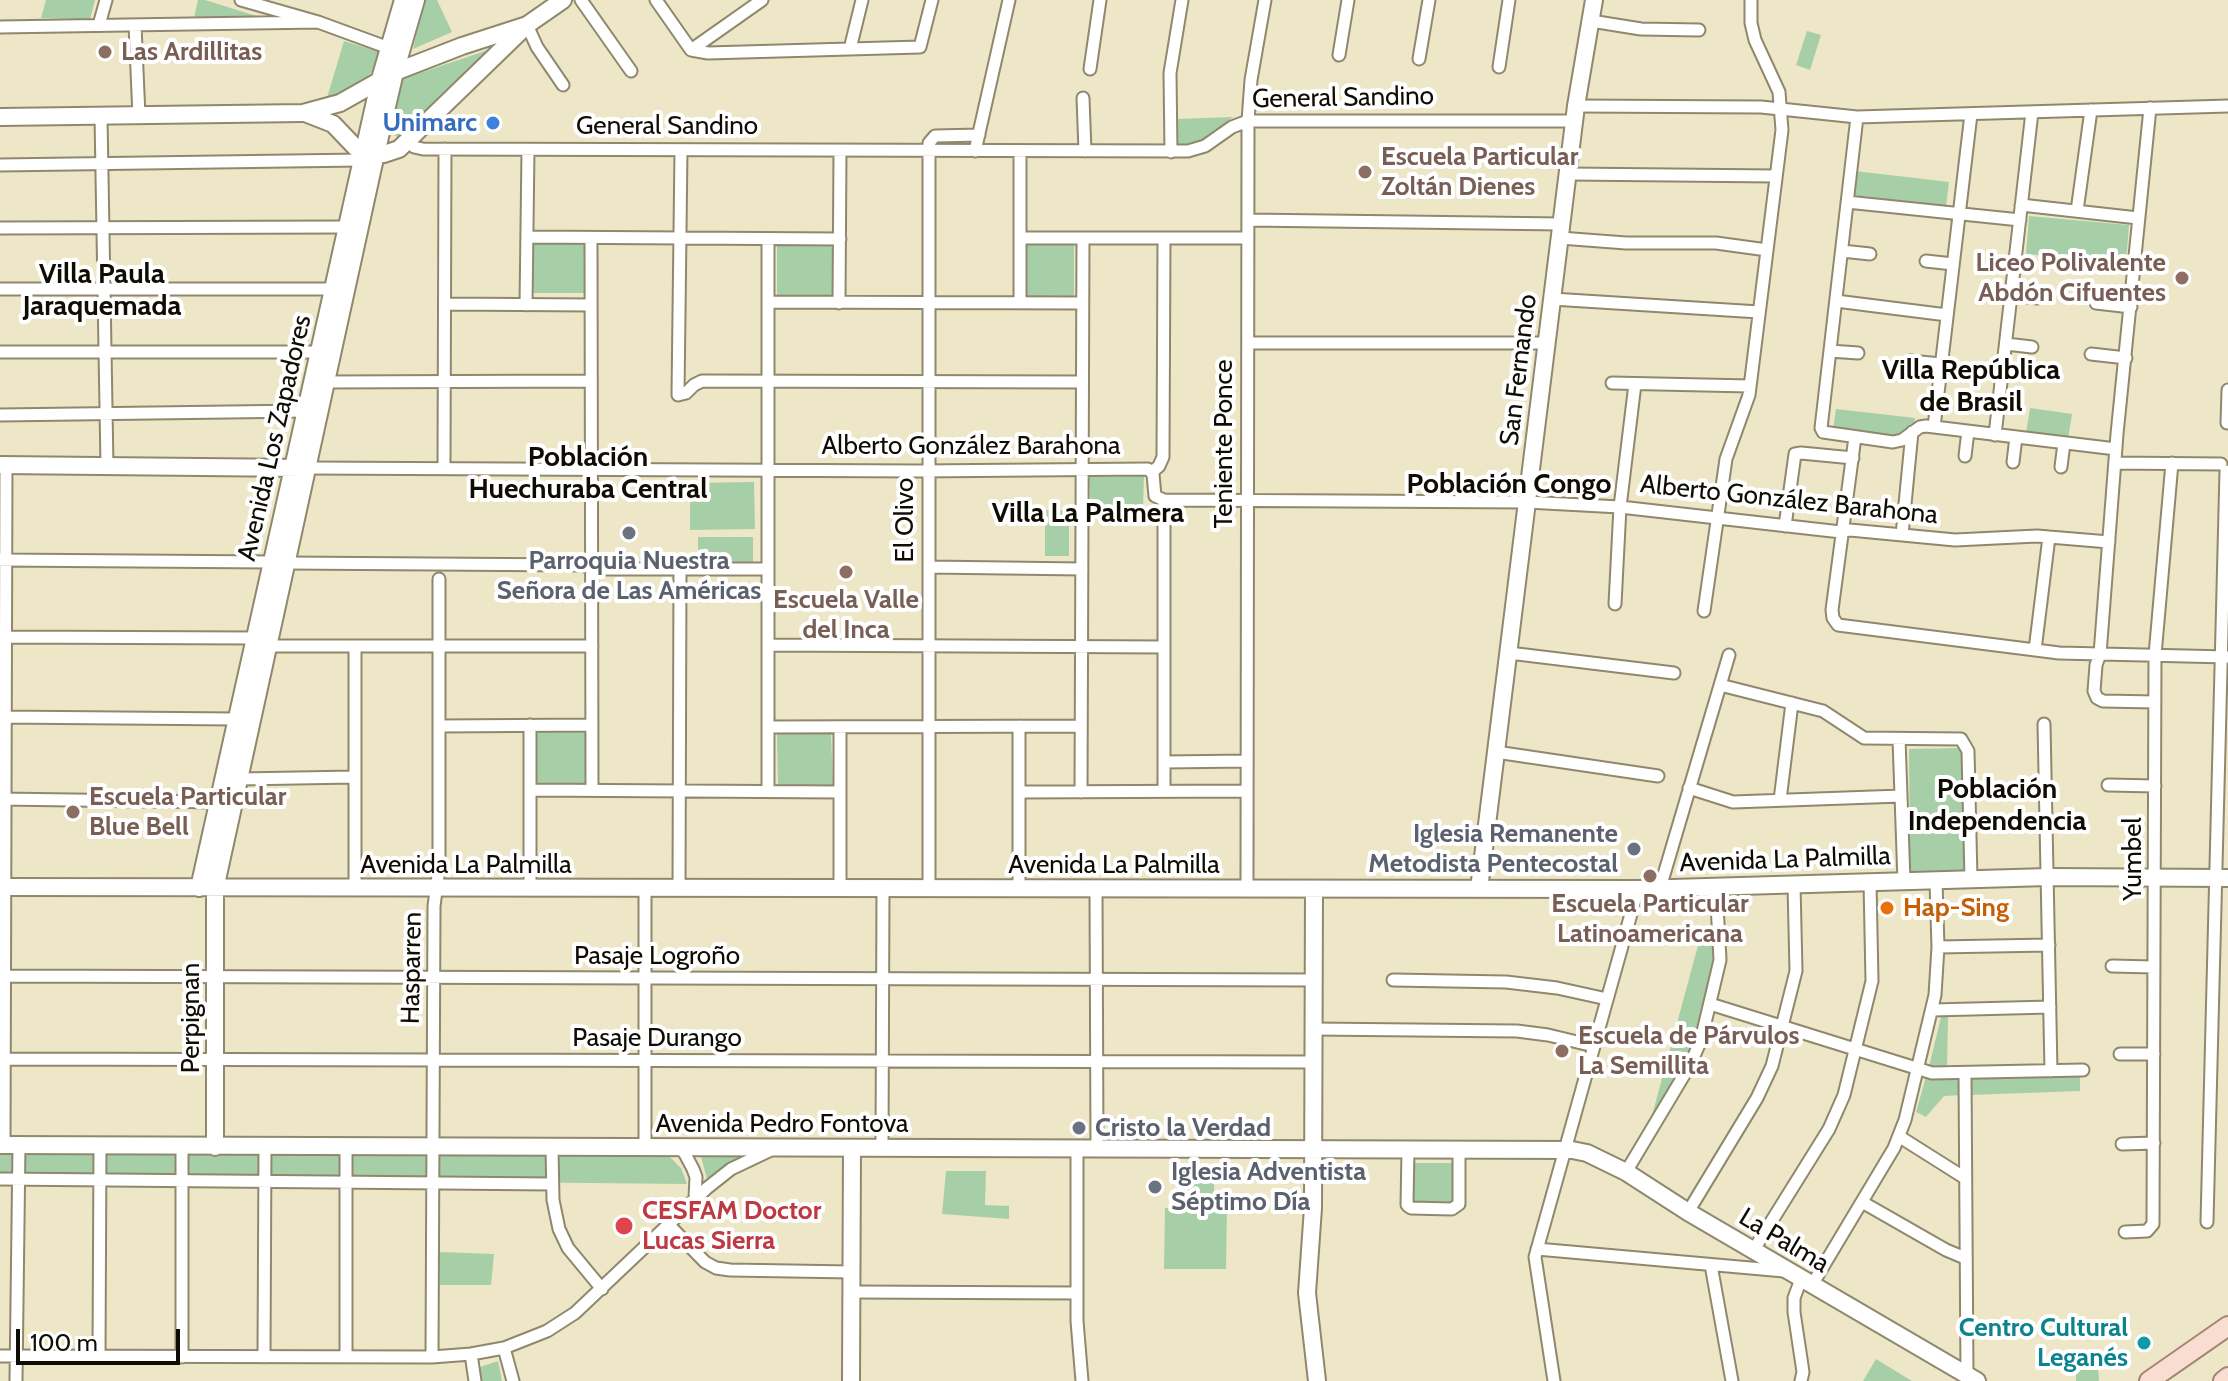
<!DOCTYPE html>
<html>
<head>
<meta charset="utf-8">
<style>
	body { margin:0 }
	#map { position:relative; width:2228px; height:1381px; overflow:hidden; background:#ede6c7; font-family:Cabin,sans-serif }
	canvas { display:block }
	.scale { position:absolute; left:16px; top:1329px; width:164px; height:36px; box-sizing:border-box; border:4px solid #0e0c03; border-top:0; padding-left:10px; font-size:24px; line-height:28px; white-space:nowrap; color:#0e0c03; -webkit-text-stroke:6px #fff; paint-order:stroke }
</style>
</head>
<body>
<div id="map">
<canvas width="2228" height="1381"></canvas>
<div class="scale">100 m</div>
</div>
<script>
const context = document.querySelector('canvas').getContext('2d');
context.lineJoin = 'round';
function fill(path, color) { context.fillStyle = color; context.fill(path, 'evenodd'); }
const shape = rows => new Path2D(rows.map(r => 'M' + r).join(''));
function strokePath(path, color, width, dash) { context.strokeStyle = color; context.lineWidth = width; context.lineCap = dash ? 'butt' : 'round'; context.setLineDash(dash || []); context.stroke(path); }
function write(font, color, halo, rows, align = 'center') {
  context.font = font + ' Cabin,sans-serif'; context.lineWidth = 8; context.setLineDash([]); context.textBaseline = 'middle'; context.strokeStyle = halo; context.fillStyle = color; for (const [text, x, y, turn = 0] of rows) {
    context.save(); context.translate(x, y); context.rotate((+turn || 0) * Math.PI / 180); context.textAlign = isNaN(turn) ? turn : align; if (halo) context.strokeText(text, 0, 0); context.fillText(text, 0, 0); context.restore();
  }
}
fill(shape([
	[46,0,95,0,90,19,41,18],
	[198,0,205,0,266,19,194,18],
	[424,0,437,0,452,32,413,49],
	[1807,31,1821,35,1810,70,1796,65],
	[344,41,380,52,376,68,346,98,326,101],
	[494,48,401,138,388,133,402,79],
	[1233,117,1199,144,1176,146,1175,119],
	[1855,171,1949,182,1946,206,1852,195],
	[2029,216,2129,225,2126,263,2026,254],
	[529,241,585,241,585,293,529,293],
	[834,245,834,296,777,296,777,246],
	[1025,245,1074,245,1074,297,1025,297],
	[2030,408,2072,414,2068,439,2026,433],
	[1836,409,1915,418,1913,440,1833,430],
	[1144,476,1143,509,1091,509,1089,477],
	[754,482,755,529,690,530,690,483],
	[1045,510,1069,510,1069,556,1045,556],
	[698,537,753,537,753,563,698,563],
	[532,732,586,733,586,786,531,785],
	[831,733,833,786,778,787,777,734],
	[1963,748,1965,874,1910,875,1909,749],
	[1703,927,1714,930,1715,957,1695,1041,1650,1123],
	[1941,1017,1948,1017,1947,1070,1929,1067],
	[2080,1074,2080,1091,1969,1095,1969,1077],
	[1926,1077,1962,1078,1962,1095,1944,1096,1926,1117,1916,1112],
	[0,1150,668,1155,681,1168,687,1184,0,1177],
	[700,1153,746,1153,707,1179],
	[1413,1163,1454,1163,1453,1204,1412,1203],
	[946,1171,986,1171,985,1205,1009,1206,1009,1219,942,1214],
	[1179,1179,1214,1180,1214,1204,1227,1205,1226,1269,1164,1269,1165,1208,1179,1207],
	[439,1252,494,1254,491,1285,440,1285],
	[1876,1359,1912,1381,1863,1381],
	[498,1361,502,1381,481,1381,480,1367],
	[2098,1368,2099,1381,2076,1381,2076,1369]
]), '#a6cfa7');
const street = shape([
	[241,0,318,22,389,48],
	[581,0,631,71],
	[656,0,691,50],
	[1591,21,1641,29,1699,30],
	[99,25,106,0],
	[135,25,139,116],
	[527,25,537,47,563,85],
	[0,27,318,22],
	[850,49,862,0],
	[691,50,708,53,920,47,932,0],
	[691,50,762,0],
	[1339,55,1348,0],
	[1419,59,1429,0],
	[1499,67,1509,0],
	[1090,69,1100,0],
	[1083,98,1085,151],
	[1576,106,1761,107,1857,117,2228,106],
	[2150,108,2117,434,2100,654,2096,665,2094,691,2097,698,2103,701,2155,702],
	[101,116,107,466],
	[1857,117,1821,428,1823,432,1893,442,1902,440,1920,427,1926,426,2116,449],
	[410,141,414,147,423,149,1188,151,1205,146,1232,127,1248,121,1575,121],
	[681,150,678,395,686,393,694,385,702,381,1082,382],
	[975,151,1009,0],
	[1020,151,1020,303],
	[1171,152,1170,73,1182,0],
	[0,165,361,160],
	[1568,174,1776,176],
	[1847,202,2020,220],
	[2021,205,2138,218],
	[2077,211,2091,110],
	[1248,220,1562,224],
	[0,228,346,227],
	[527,237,840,239],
	[591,238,592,790],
	[1020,238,1248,238],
	[1560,238,1626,243,1716,243,1767,250],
	[1842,251,1870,254],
	[1926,261,1953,264],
	[0,289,332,289],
	[2011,295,2038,298],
	[1552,299,1759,312],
	[1836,301,1947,315],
	[768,302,1082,303],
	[839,303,840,151],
	[2096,303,2131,307],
	[445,304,591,305],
	[526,305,528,150],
	[1248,343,1547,343],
	[2006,344,2032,347],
	[1830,351,1858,353],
	[0,352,319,352],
	[2091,354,2126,358],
	[1910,361,1941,364],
	[326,382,591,381],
	[1612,383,1750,386],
	[0,415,305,411],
	[2227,423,2228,390],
	[1934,427,1971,114],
	[1995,435,2032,112],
	[1855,437,1832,610,1833,618,1838,625,2059,653,2228,657],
	[1965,456,1968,431],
	[2013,462,2016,437],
	[2115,463,2221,464],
	[2061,467,2064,443],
	[307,468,919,471,1148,469,1153,474,1155,496,1164,500,1527,502,1620,507,1841,532,1850,530,1955,540,2037,536,2109,542],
	[444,468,445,149],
	[1152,472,1159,466,1163,457,1164,238],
	[1785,526,1795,454,1801,453,1853,458],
	[1902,535,1912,432],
	[0,560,272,562],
	[286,563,579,565,603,569,768,569],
	[929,567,1082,569],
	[1615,604,1620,507,1635,384],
	[1704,611,1726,459,1749,395,1782,130,1779,92,1755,40,1751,23,1751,0],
	[0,637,255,638],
	[768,645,1164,647],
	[268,646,592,646],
	[355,646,355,889],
	[2035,650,2049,537],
	[1509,653,1674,673],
	[1720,685,1823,711,1864,738,1961,739,1968,751,1971,879],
	[1,717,237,719],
	[2044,724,2051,1071],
	[530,725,530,889],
	[439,726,592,725],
	[768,727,1081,726],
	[840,727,840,889],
	[1899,739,1904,881],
	[1496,752,1658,776],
	[1164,762,1247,761],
	[239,779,355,777],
	[2108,785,2155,786],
	[1689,788,1733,802,1901,796],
	[530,790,840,792],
	[768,791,768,239],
	[1164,791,1164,500],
	[1019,792,1247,791],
	[1081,792,1083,238],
	[0,799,218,802],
	[1780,800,1792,703],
	[1660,888,1729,655],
	[679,889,680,569],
	[929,889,929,143,935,136,979,135],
	[1019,889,1019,726],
	[1096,889,1097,1149],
	[1247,889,1248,121,1251,80,1265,0],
	[1938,947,2049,945],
	[2112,966,2154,967],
	[0,976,1314,980],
	[1393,980,1506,982,1557,988,1607,999],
	[1710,1004,1932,1073,2083,1070],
	[1933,1010,2050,1007],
	[1313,1029,1517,1031,1548,1035,1594,1046],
	[2120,1054,2154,1054],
	[0,1059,1313,1062],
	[1965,1074,1967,1375],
	[1900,1137,1965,1178],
	[2122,1144,2154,1143],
	[4,1145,6,465],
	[182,1146,182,1357],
	[552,1148,553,1200,559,1229,568,1248,602,1289],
	[645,1148,645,889],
	[677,1148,684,1152,693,1169,696,1177,695,1198],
	[882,1148,883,889],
	[1077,1149,1077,1321,1082,1381],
	[1408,1150,1407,1205,1411,1208,1452,1209,1459,1204,1459,1150],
	[1626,1172,1690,1065,1701,1040,1720,960,1716,886],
	[0,1179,551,1184],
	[1862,1202,1946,1250,1965,1258],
	[1688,1212,1757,1098,1772,1066,1796,971,1794,885],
	[2207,1222,2226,471],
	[668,1224,705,1262,716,1268,730,1270,852,1272],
	[2125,1232,2147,1231,2153,1224,2155,655,2172,463],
	[1537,1249,1784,1271],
	[1753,1251,1829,1129,1844,1095,1872,981,1870,882],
	[1711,1265,1732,1381],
	[1812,1285,1894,1148,1905,1120,1935,995,1938,947,1936,881],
	[852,1292,1077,1293],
	[504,1348,513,1381],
	[471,1354,475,1381],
	[0,1356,432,1357,471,1354,504,1348,547,1331,575,1313,707,1188,731,1169,771,1150],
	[99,1356,100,1146],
	[264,1357,265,1147],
	[346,1357,346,1147],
	[432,1357,434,906,439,869,439,579],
	[16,1381,19,1145],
	[1554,1381,1535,1257,1638,889],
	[1801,1381,1803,1372,1794,1312,1794,1298,1801,1279]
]);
const secondary = shape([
	[305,113,333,124,356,148,363,151,384,154,399,149,527,25,563,0],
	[0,117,303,113,340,103,395,72,462,46,527,25],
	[0,465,301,468],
	[0,887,1638,889,2048,877,2228,878],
	[199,888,380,79,403,0],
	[1314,889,1313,1208,1307,1293,1317,1381],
	[1479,889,1576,106,1594,0],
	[0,1145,1572,1150,1587,1153,1626,1172,1688,1212,1977,1381],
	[215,1147,215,889,373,167,395,72,416,0],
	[851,1381,852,1148]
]);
const primary = shape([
	[2149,1381,2228,1326],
	[2223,1381,2228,1377]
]);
strokePath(street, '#8f886d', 15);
strokePath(secondary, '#8f886d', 20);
strokePath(primary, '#a48574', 22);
strokePath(street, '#fff', 11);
strokePath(secondary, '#fff', 16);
strokePath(primary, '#f8ddd0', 18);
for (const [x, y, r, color] of [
	[105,52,8,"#8d6e63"],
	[493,123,8,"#3f7fe0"],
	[1365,172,8,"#8d6e63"],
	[2182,278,8,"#8d6e63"],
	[629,533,8,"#6b7280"],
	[846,572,8,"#8d6e63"],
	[73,812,8,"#8d6e63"],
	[1634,849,8,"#6b7280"],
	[1650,876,8,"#8d6e63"],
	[1887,908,8,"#e8710a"],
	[1562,1051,8,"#8d6e63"],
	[1079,1128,8,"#6b7280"],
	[1155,1187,8,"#6b7280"],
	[624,1226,10,"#e0444e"],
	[2144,1343,8,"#0f9aa8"]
]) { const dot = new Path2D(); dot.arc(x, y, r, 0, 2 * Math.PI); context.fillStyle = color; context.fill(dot); strokePath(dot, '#fff', 3); }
write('bold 26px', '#785e54', '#fff', [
	["Las Ardillitas",121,52],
	["Escuela Particular",1381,157],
	["Zoltán Dienes",1381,187],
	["Liceo Polivalente",2166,263,"right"],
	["Abdón Cifuentes",2166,293,"right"],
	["Escuela Valle",846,600,"center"],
	["del Inca",846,630,"center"],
	["Escuela Particular",89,797],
	["Blue Bell",89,827],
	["Escuela Particular",1650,904,"center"],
	["Latinoamericana",1650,934,"center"],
	["Escuela de Párvulos",1578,1036],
	["La Semillita",1578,1066]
], 'left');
write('26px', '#0e0c03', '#fff', [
	["General Sandino",1343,98,-1],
	["General Sandino",667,126],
	["San Fernando",1519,370,-83],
	["Avenida Los Zapadores",275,438,-77],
	["Teniente Ponce",1224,444,-90],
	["Alberto González Barahona",971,446],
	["Alberto González Barahona",1789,500,6],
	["El Olivo",905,520,-90],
	["Yumbel",2133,859,-90],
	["Avenida La Palmilla",1785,860,-2],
	["Avenida La Palmilla",466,865],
	["Avenida La Palmilla",1114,865],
	["Pasaje Logroño",657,956],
	["Hasparren",412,968,-89],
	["Perpignan",191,1018,-90],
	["Pasaje Durango",657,1038],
	["Avenida Pedro Fontova",782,1124],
	["La Palma",1784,1241,31]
]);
write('bold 26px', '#366cbe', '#fff', [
	["Unimarc",477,123]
], 'right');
write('bold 26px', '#5b616d', '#fff', [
	["Parroquia Nuestra",629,561,"center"],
	["Señora de Las Américas",629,591,"center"],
	["Iglesia Remanente",1618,834,"right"],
	["Metodista Pentecostal",1618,864,"right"],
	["Cristo la Verdad",1095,1128],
	["Iglesia Adventista",1171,1172],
	["Séptimo Día",1171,1202]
], 'left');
write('bold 26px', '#c56008', '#fff', [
	["Hap-Sing",1903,908]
], 'left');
write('bold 26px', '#be3a42', '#fff', [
	["CESFAM Doctor",642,1211],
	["Lucas Sierra",642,1241]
], 'left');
write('bold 26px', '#0d838f', '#fff', [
	["Centro Cultural",2128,1328],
	["Leganés",2128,1358]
], 'right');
write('bold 28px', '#0e0c03', '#fff', [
	["Villa Paula",102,275],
	["Jaraquemada",102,307],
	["Villa República",1971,371],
	["de Brasil",1971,403],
	["Población",588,458],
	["Huechuraba Central",588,490],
	["Población Congo",1509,485],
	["Villa La Palmera",1088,514],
	["Población",1997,790],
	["Independencia",1997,822]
]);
</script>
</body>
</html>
